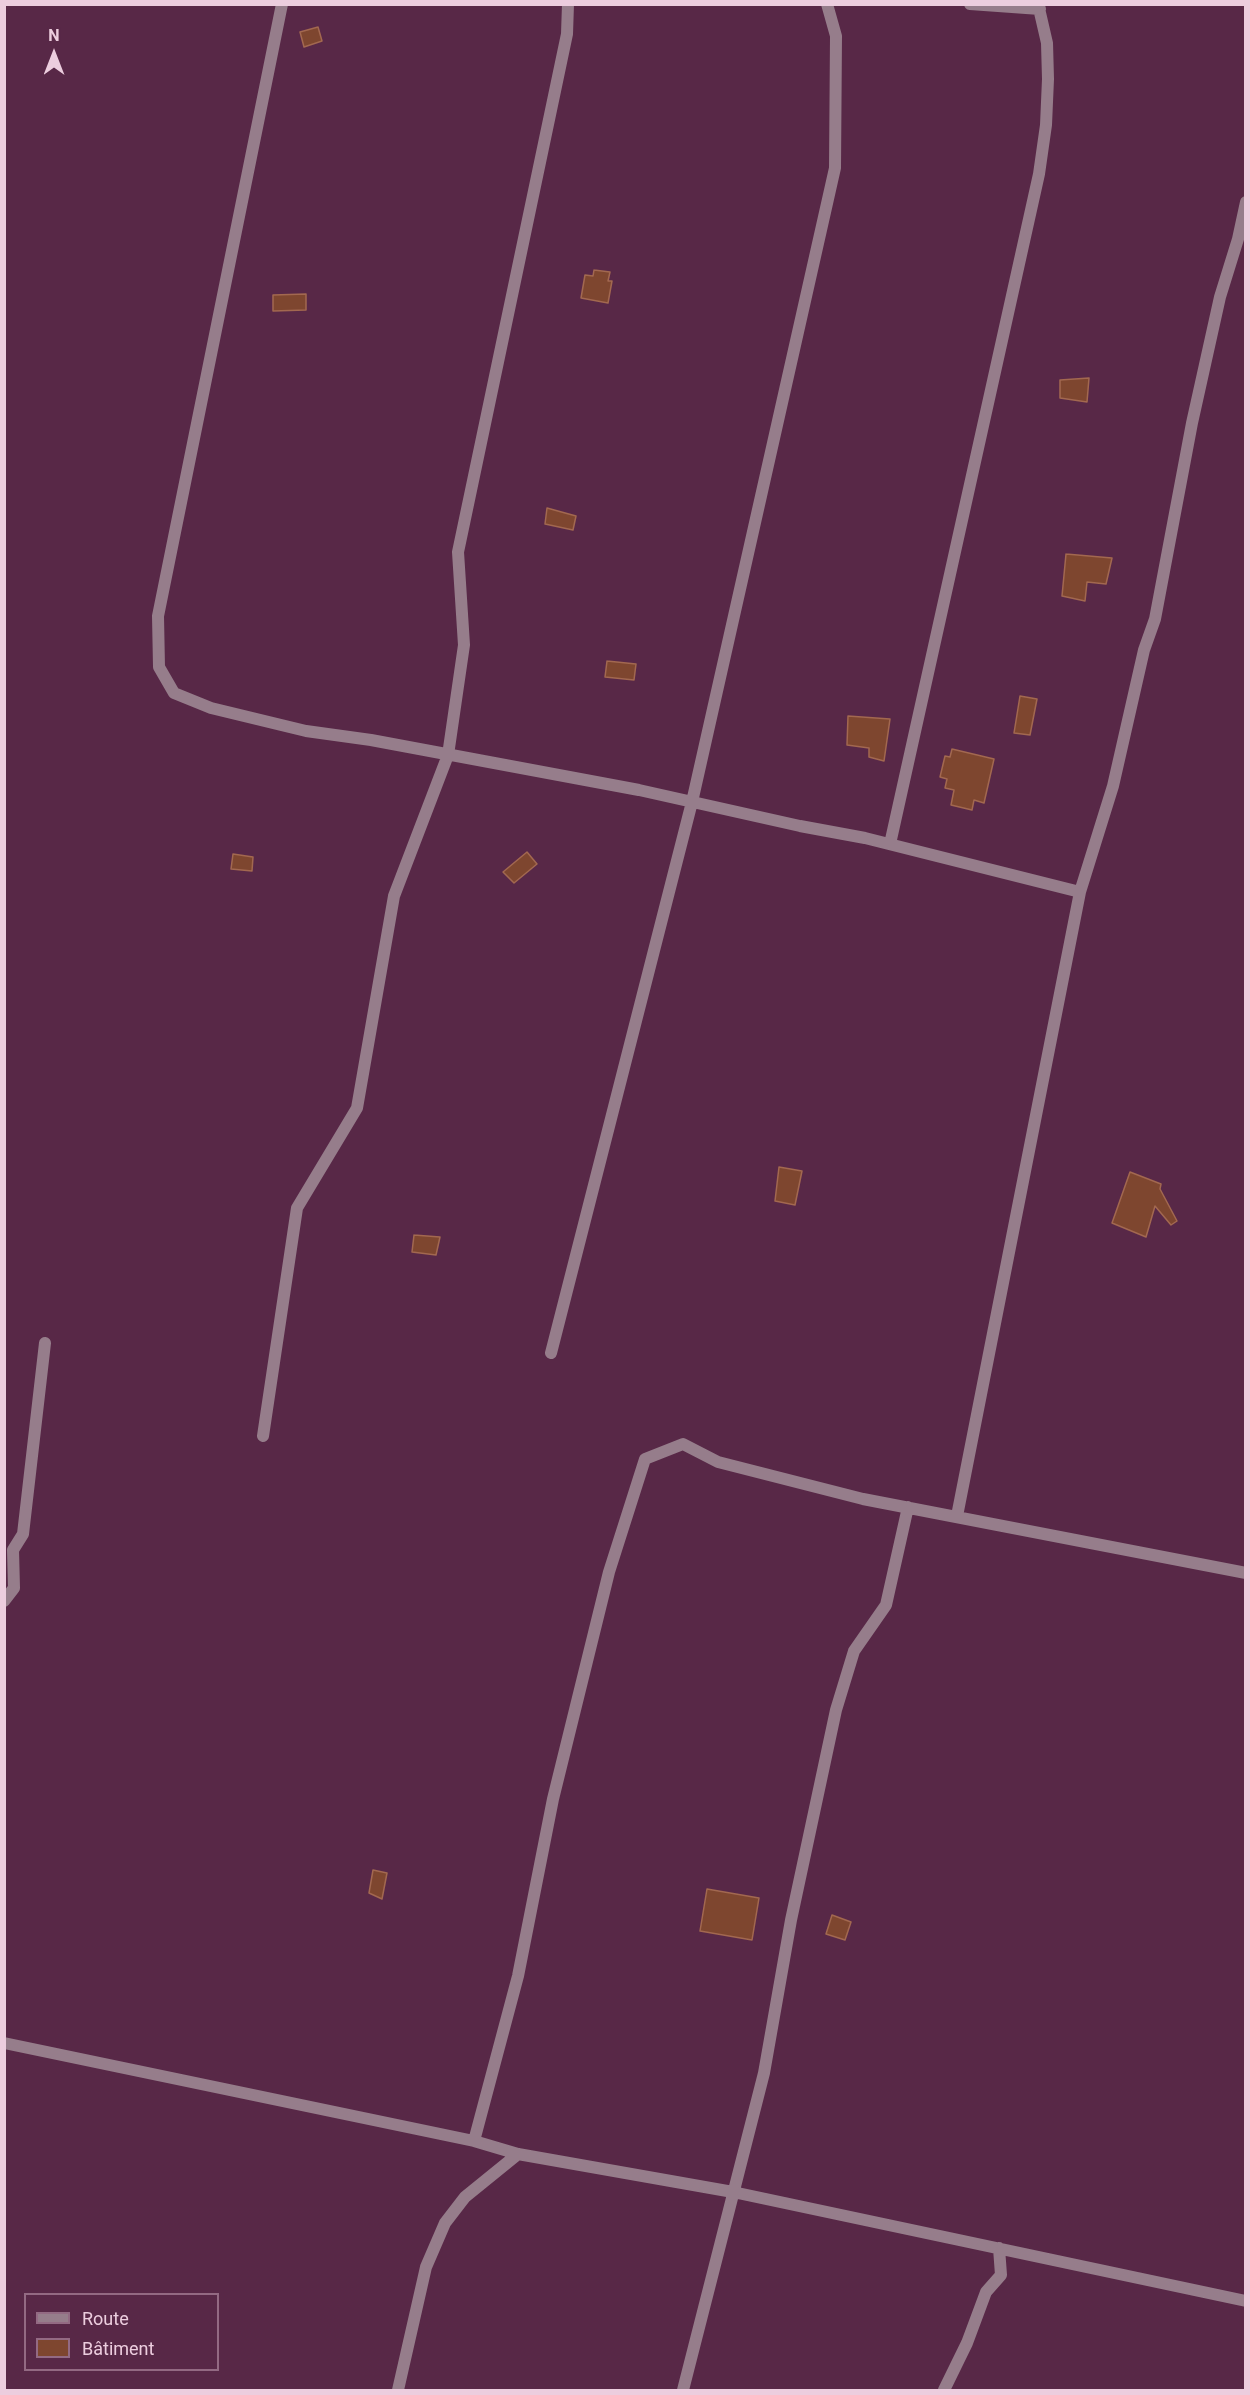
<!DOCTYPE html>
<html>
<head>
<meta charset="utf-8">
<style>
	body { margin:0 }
	#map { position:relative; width:1250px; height:2395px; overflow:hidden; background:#582847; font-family:Roboto,sans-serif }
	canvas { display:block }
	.frame { position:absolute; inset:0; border:6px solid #eccdde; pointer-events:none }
	.legend { position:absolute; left:24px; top:2293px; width:195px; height:78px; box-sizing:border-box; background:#582847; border:2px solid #936a83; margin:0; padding:8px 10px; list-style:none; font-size:18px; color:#eccdde }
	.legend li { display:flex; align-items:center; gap:12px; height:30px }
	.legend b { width:30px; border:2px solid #936a83 }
	.north { position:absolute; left:24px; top:24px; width:60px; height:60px; -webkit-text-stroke:4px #582847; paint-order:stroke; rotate:0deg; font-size:16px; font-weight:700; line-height:24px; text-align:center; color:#eccdde }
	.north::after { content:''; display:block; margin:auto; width:21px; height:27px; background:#eccdde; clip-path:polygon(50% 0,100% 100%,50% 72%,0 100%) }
</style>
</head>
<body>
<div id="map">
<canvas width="1250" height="2395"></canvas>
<div class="frame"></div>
<ul class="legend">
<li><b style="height:8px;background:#967d8b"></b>Route</li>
<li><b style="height:16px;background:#7e462f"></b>Bâtiment</li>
</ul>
<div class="north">N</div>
</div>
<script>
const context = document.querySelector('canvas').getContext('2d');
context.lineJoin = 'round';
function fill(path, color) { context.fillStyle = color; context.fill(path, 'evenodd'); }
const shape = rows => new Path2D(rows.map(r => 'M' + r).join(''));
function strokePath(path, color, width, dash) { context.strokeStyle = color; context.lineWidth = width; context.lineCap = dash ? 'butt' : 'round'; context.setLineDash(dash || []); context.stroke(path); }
const building = shape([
	[318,27,322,41,304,47,300,32,318,27],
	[594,270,610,272,608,281,612,281,608,303,581,298,585,275,593,276,594,270],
	[306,294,306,310,273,311,273,295,306,294],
	[1089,378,1087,402,1060,398,1060,380,1089,378],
	[547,508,576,516,573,530,545,524,547,508],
	[1066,554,1112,558,1106,584,1087,582,1085,601,1062,596,1066,554],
	[607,661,636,664,634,680,605,677,607,661],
	[1020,696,1037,699,1030,735,1014,733,1020,696],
	[848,716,890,719,884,761,869,757,869,748,847,745,848,716],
	[952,749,994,759,984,803,974,800,972,810,951,805,954,790,945,788,947,779,940,777,945,756,950,757,952,749],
	[527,852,537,864,514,883,503,872,527,852],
	[233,854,253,857,252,871,231,869,233,854],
	[779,1167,802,1171,795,1205,775,1201,779,1167],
	[1130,1172,1161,1184,1160,1189,1177,1221,1171,1225,1155,1206,1146,1237,1112,1223,1130,1172],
	[414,1235,440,1237,436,1255,412,1252,414,1235],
	[373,1870,387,1873,382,1899,369,1893,373,1870],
	[707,1889,759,1898,752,1940,700,1931,707,1889],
	[832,1915,851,1922,845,1940,826,1934,832,1915]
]);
fill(building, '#7e462f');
strokePath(building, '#a26850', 1.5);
strokePath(shape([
	[282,4,158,616,159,667,174,693,211,708,306,731,371,740,639,790,800,826,865,838,1080,892],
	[970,4,1040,9],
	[890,844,1039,174,1046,125,1048,79,1047,43,1038,4],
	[551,1353,692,802,835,168,836,36,827,4],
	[263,1436,297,1208,357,1108,394,896,448,755,464,645,458,552,567,34,568,4],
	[957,1516,1080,892,1113,786,1144,650,1155,619,1192,423,1220,297,1238,239,1246,202],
	[4,1601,14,1588,13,1550,23,1534,45,1343],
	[4,2043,474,2141,518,2154,733,2192,1246,2301],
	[474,2141,518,1976,553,1799,609,1572,645,1459,683,1444,718,1462,863,1499,1246,1573],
	[398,2390,426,2267,445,2223,465,2197,518,2154],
	[683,2390,764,2073,791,1920,836,1710,854,1651,886,1605,908,1507],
	[944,2390,967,2343,986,2292,1001,2275,999,2248]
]), '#967d8b', 12);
</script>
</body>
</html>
